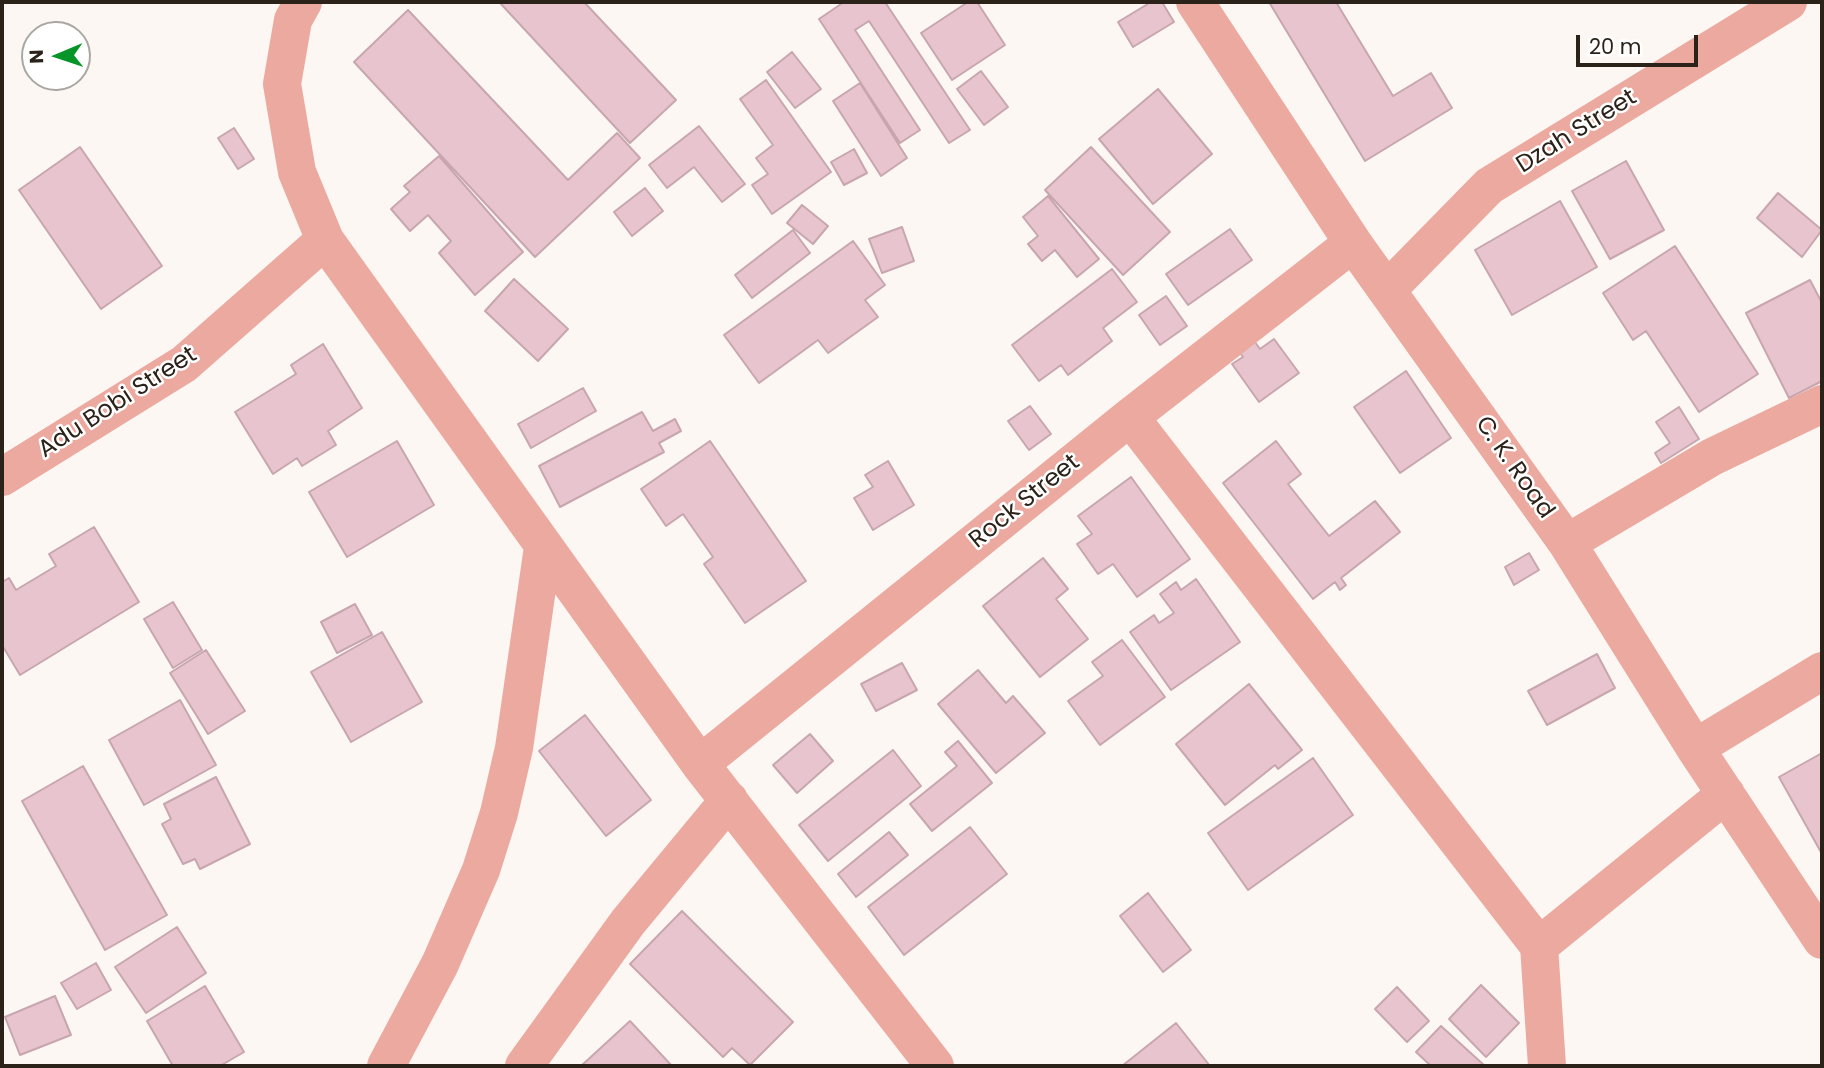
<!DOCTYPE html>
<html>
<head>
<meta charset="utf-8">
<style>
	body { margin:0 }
	#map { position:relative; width:1824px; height:1068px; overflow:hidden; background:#fdf7f3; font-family:Poppins,sans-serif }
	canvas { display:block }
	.frame { position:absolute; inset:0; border:4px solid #2b2219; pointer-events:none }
	.north { position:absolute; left:21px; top:21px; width:70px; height:70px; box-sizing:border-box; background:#fff; border:2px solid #aaa7a3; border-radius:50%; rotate:268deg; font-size:19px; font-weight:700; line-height:28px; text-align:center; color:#2b2219 }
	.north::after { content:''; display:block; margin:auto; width:24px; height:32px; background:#079428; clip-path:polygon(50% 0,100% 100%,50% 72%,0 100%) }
	.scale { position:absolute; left:1576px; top:35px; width:122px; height:32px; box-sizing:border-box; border:4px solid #2b2219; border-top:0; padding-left:9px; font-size:21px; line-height:24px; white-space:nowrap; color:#2b2219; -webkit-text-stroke:5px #fff; paint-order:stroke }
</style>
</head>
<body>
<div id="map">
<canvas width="1824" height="1068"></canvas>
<div class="frame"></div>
<div class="north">N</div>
<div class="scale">20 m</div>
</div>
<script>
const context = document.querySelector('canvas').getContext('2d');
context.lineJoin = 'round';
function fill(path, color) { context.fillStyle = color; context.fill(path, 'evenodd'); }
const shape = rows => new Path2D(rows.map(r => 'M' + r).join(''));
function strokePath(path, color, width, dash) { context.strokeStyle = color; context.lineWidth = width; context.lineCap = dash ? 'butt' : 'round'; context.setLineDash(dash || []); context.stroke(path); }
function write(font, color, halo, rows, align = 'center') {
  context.font = font + ' Poppins,sans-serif'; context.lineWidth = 5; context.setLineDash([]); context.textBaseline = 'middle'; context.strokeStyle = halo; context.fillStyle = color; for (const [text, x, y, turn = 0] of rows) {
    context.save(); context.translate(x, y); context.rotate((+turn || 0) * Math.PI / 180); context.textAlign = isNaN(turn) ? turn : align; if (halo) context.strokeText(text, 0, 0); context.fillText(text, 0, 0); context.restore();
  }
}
const building = shape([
	[503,2,584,2,676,100,630,143,501,4,503,2],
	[844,2,885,2,970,130,949,143,869,21,855,30,920,130,900,143,819,19,844,2],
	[968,2,977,2,1005,45,952,80,921,33,968,2],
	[1151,2,1162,2,1174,22,1133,47,1118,22,1151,2],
	[1269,2,1336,2,1393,96,1431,73,1452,108,1365,161,1269,2],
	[408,10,568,180,617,133,640,158,535,257,354,62,408,10],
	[792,52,821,89,795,108,767,72,792,52],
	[981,71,1008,107,984,125,957,89,981,71],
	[766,80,831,172,772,214,752,185,768,174,756,158,773,145,740,99,766,80],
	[860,83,907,158,881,176,833,101,860,83],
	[1158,89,1212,154,1153,204,1099,139,1158,89],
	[699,126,745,184,722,202,694,167,667,188,649,165,699,126],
	[234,128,254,159,238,169,218,138,234,128],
	[80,147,162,266,101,309,19,190,80,147],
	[1091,147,1170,232,1123,275,1045,190,1091,147],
	[854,149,867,173,844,185,831,162,854,149],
	[439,156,523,252,475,295,439,253,451,241,428,215,410,231,391,209,410,192,404,186,439,156],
	[1626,161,1664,230,1610,259,1572,191,1626,161],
	[645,188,663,211,632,236,614,212,645,188],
	[1778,193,1822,230,1802,257,1757,218,1778,193],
	[1048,196,1099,259,1077,277,1055,250,1042,261,1028,244,1038,236,1023,217,1048,196],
	[1560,201,1597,267,1512,315,1475,250,1560,201],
	[802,205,828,226,813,244,787,223,802,205],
	[902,227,914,261,882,273,869,239,902,227],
	[1230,229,1252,260,1188,305,1166,274,1230,229],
	[793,230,810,253,752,298,735,275,793,230],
	[853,241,885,285,865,300,878,317,828,353,818,340,759,383,724,335,853,241],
	[1675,246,1758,374,1699,412,1646,331,1633,340,1603,293,1675,246],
	[1112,269,1137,302,1103,328,1112,341,1068,375,1061,365,1039,381,1012,345,1112,269],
	[514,279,568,329,538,361,485,311,514,279],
	[1810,280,1822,303,1822,381,1789,398,1746,313,1810,280],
	[1166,296,1187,326,1160,345,1139,315,1166,296],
	[1252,338,1260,349,1274,339,1299,373,1259,402,1232,364,1243,357,1237,349,1252,338],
	[323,344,362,408,328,431,336,445,302,466,297,458,273,474,235,412,296,374,291,365,323,344],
	[1406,371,1451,438,1400,473,1354,407,1406,371],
	[583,388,596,411,531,448,518,424,583,388],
	[1030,406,1051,434,1029,450,1008,421,1030,406],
	[1679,407,1699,439,1661,463,1655,453,1670,443,1656,422,1679,407],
	[642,412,653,431,675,419,681,431,659,443,664,452,560,507,539,466,642,412],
	[397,441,434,505,347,557,309,492,397,441],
	[710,441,806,581,745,623,704,564,713,557,683,514,666,526,641,489,710,441],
	[1276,441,1301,474,1288,484,1329,536,1375,501,1400,532,1341,578,1346,585,1340,590,1335,582,1313,599,1223,483,1276,441],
	[888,461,914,505,873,530,854,498,873,487,865,475,888,461],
	[1131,477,1190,559,1137,597,1113,564,1098,574,1077,544,1092,534,1078,516,1131,477],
	[94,527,139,602,20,675,2,645,2,582,9,578,16,590,56,566,49,554,94,527],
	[1529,553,1539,570,1514,585,1505,567,1529,553],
	[1043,558,1068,589,1056,599,1088,639,1040,677,983,606,1043,558],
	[1196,579,1240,642,1171,690,1130,632,1154,615,1159,623,1174,613,1160,594,1176,582,1181,590,1196,579],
	[173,602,202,650,173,668,144,619,173,602],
	[355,604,372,635,337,653,321,622,355,604],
	[382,632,422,702,351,742,311,672,382,632],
	[1122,640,1165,697,1100,745,1068,701,1103,676,1092,662,1122,640],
	[206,650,245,711,208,734,170,673,206,650],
	[1597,654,1615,688,1547,725,1528,691,1597,654],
	[902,663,917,690,876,711,861,684,902,663],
	[978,670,1006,703,1013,696,1045,733,996,773,938,704,978,670],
	[1249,684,1302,750,1278,769,1275,765,1225,805,1176,744,1249,684],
	[180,700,216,765,144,805,109,740,180,700],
	[585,715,651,800,606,836,539,751,585,715],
	[810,734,833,761,797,793,773,765,810,734],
	[958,741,992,783,932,831,910,804,957,766,945,752,958,741],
	[893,750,921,786,828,861,799,825,893,750],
	[1822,753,1822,854,1779,777,1822,753],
	[1313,758,1353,815,1248,890,1208,833,1313,758],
	[83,766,167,915,105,950,22,801,83,766],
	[216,777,250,844,200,869,195,859,183,864,162,824,171,819,164,804,216,777],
	[970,827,1007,874,904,955,868,907,970,827],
	[889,832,908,855,856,897,838,874,889,832],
	[1148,893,1191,950,1163,972,1120,916,1148,893],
	[682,911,793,1022,750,1065,732,1048,723,1057,630,964,682,911],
	[177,927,206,973,146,1013,115,967,177,927],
	[96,963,111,990,77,1009,61,983,96,963],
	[1481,985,1519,1023,1486,1057,1449,1019,1481,985],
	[205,986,244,1052,220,1066,173,1066,147,1021,205,986],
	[1397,987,1429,1021,1407,1042,1375,1009,1397,987],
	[55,996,71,1035,20,1055,5,1017,55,996],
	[630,1021,672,1066,581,1066,630,1021],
	[1176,1023,1210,1066,1122,1066,1176,1023],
	[1441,1026,1485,1066,1431,1066,1416,1052,1441,1026]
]);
fill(building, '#e8c4ce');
strokePath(building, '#c8a6b0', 2);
strokePath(shape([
	[303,2,293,20,282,84,297,172,325,240,700,764,935,1066],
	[1195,2,1353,243,1567,543,1695,748,1822,940],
	[1388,289,1489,186,1788,2],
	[1130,417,1539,946],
	[2,477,184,364,325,240],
	[1567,543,1712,457,1822,404],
	[1695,748,1822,671],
	[700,764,1130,417,1353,243],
	[386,1066,440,964,481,870,499,813,514,748,543,547],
	[524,1066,628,922,729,800],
	[1547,1066,1539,946,1726,794]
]), '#eca9a0', 38);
write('24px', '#2b2219', '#fff', [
	["Dzah Street",1577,132,-32],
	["Adu Bobi Street",118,403,-33],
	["C. K. Road",1514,468,55],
	["Rock Street",1025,502,-39]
]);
</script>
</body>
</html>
